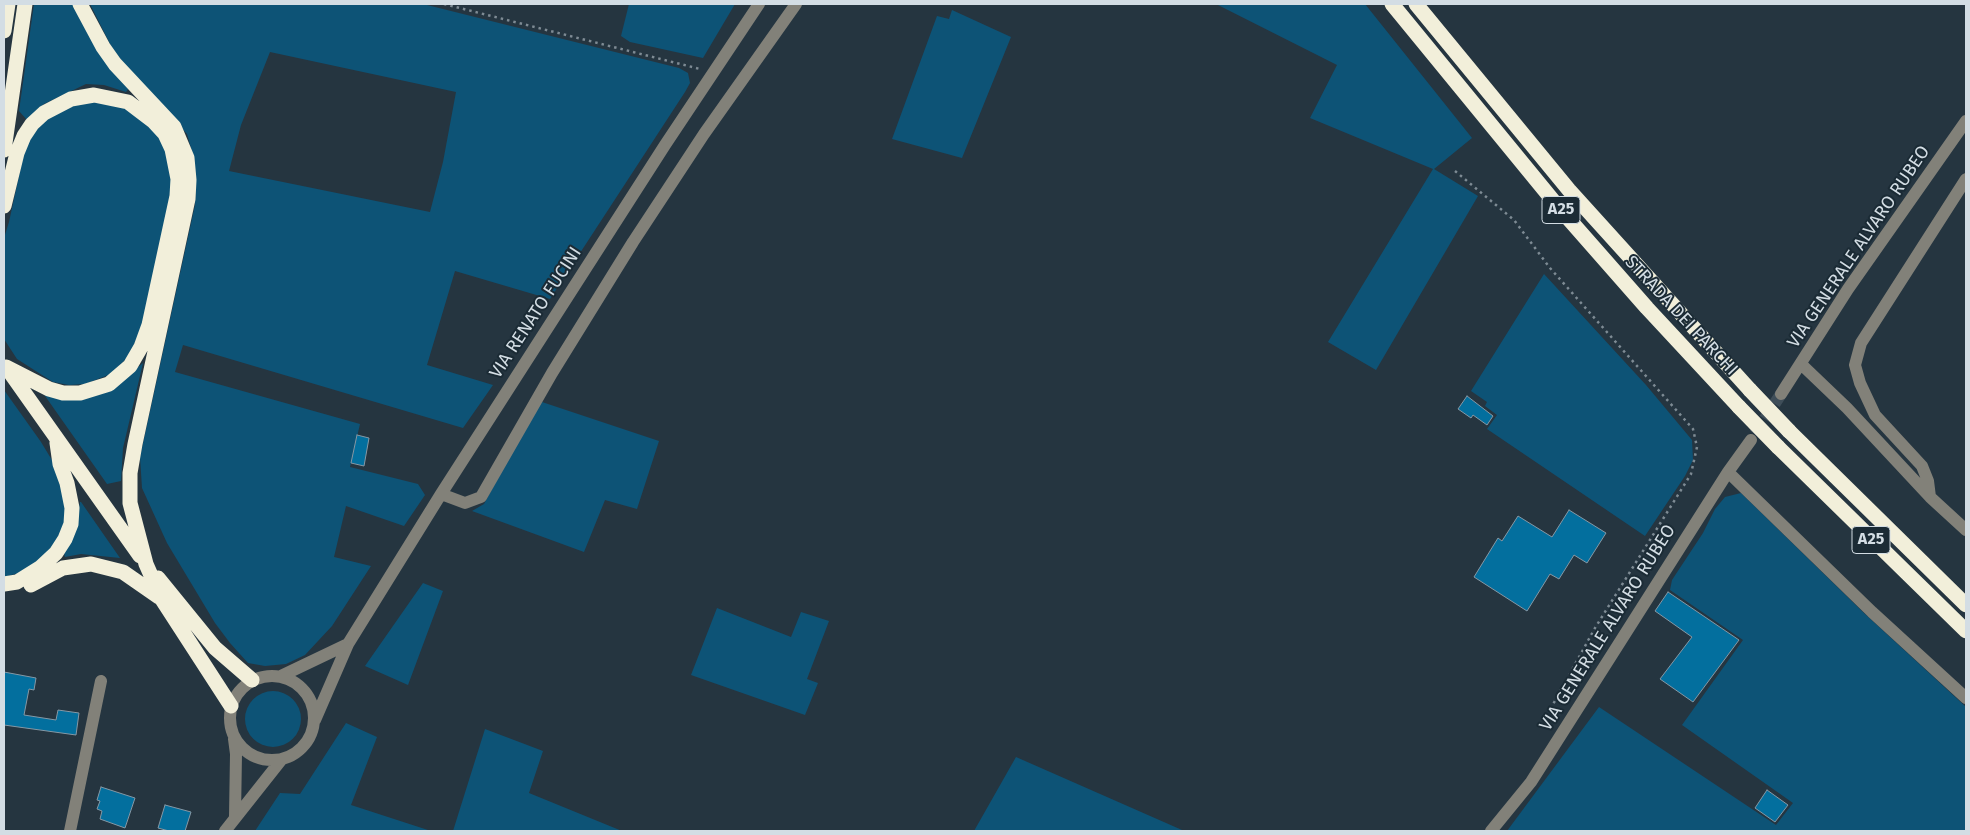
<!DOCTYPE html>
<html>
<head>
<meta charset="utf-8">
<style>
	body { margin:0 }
	#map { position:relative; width:1970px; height:835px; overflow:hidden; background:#253540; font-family:"Fira Sans",sans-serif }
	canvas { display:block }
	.frame { position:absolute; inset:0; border:5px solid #d3dde4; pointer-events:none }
</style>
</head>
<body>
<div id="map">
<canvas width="1970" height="835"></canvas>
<div class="frame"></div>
</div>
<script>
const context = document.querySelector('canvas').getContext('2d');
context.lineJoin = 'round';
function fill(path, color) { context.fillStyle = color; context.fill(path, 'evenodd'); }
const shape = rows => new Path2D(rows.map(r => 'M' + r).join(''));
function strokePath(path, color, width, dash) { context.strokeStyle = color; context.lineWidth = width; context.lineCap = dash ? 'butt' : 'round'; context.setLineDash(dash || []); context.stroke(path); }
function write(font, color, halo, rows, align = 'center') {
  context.font = font + ' "Fira Sans",sans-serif'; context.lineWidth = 4; context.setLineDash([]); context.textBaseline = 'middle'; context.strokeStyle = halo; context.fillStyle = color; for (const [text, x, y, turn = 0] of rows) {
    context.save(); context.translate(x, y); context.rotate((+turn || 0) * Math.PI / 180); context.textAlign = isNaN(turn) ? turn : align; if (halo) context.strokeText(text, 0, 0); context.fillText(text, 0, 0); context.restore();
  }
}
fill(shape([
	[34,4,74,4,129,88,126,92,104,85,86,84,44,104,27,120,19,111],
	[90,4,423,4,679,68,688,73,690,83,685,92,550,299,455,271,427,365,493,385,463,428,183,345,175,372,360,424,350,467,418,484,425,495,404,526,346,506,334,557,371,566,332,626,318,641,305,655,286,664,265,666,248,663,230,643,215,623,167,543,142,488,140,457,195,205,196,181,194,159,187,134,131,73,112,48],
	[270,52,456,92,443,162,430,212,229,171,241,125],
	[629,4,735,4,703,58,630,42,621,36],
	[1216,4,1365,4,1472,138,1434,169,1478,196,1376,370,1328,342,1433,169,1310,118,1337,65],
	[952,10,1011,37,962,158,892,139,937,16,949,19],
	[91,99,127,105,167,142,174,189,150,308,129,356,111,374,85,384,69,385,53,382,17,359,4,339,4,238,9,222,25,148,32,134,54,111],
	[1544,274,1646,385,1692,440,1693,460,1685,476,1645,536,1487,429,1497,415,1485,406,1487,402,1471,391],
	[143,363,123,448,121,481,107,484,43,393,122,380],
	[4,390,41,442,61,475,67,519,59,540,42,561,23,572,4,577],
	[539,401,659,441,637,509,605,500,584,552,472,511,484,504],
	[1741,493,1865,614,1966,707,1966,831,1507,831,1599,707,1776,825,1793,803,1682,725,1743,640,1670,590,1672,580,1703,533,1715,509,1725,497],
	[80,502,81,502,120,558,81,554,65,557,64,553,77,520],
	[423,583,443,591,408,685,365,666],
	[717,608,791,637,801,612,829,621,807,679,818,683,805,715,691,675],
	'245 719a28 28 0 1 1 56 0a28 28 0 1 1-56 0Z',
	[346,723,377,737,351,805,431,831,255,831,280,793,300,794],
	[485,729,543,751,529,793,622,831,453,831],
	[1016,757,1182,830,1182,831,974,831]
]), '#0d5376');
const building = shape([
	[1467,396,1493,416,1487,425,1473,415,1471,418,1458,409,1467,396],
	[357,435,369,438,364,466,351,463,357,435],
	[1569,510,1606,533,1587,563,1574,555,1559,579,1550,574,1527,611,1474,577,1498,538,1502,541,1518,516,1552,537,1569,510],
	[1668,592,1739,640,1693,702,1660,679,1692,637,1655,611,1668,592],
	[4,672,36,678,34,690,29,689,24,715,56,720,58,710,79,713,76,735,4,725,4,672],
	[101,787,135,798,125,828,100,819,102,811,97,809,100,801,97,800,101,787],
	[1767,790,1788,805,1775,822,1755,808,1767,790],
	[165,805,191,812,185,831,169,831,158,828,165,805]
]);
fill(building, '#036f9e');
strokePath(building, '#8598a5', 1);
strokePath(shape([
	[1755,434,1781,394]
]), '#3f4e59', 12, [12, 6]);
strokePath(shape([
	[444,4,700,69],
	[1455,171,1514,220,1550,268,1693,429,1697,447,1691,474,1595,628,1551,708,1554,720]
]), '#7e8b94', 2.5, [2.5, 4]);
strokePath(shape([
	[1801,364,1847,408,1930,497,1966,530],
	[1781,394,1848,289,1966,121],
	[1728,472,1872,612,1966,698],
	[441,494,465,503,481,497,552,373,633,242,704,134,796,4],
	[1930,497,1928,481,1922,466,1875,415,1860,383,1855,365,1861,343,1966,179],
	'230 718a42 42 0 1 1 84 0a42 42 0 1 1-84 0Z',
	[281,676,348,644],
	[315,720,348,644,441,494,665,145,759,4],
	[234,739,236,754,235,816],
	[70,831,101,681],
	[225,831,282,759],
	[1491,831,1531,782,1728,472,1751,440]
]), '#828179', 12);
strokePath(shape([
	[80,4,103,47,115,64,174,127,187,158,189,180,188,199,135,444,130,473,130,503,146,564,161,598,231,706],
	[1392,4,1560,209,1647,308,1739,407],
	[1416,4,1569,190,1750,390],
	[4,31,8,4],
	[4,150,25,4],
	[4,206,17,153,24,136,32,124,44,113,71,99,94,95,128,102,153,121,165,134,172,149,178,179,177,196,149,325,141,347,130,366,109,384,80,393,63,393,49,389,6,367],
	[9,371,140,556],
	[1789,431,1966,605],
	[1778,447,1966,631],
	[158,578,215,648,252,680],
	[4,584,17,582,41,567,56,553,65,539,71,524,72,508,67,483,60,464,57,443],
	[31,585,63,568,91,564,123,572,159,597]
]), '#f2efda', 15);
strokePath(shape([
	[1750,390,1789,431],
	[1739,407,1778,447]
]), '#f2efda', 15);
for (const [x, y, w] of [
	[1561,210,38],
	[1871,540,38]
]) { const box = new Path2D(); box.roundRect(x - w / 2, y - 13.5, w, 27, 4); context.fillStyle = '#1b2b35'; context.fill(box); strokePath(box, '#d3dde4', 1); }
write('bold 16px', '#d3dde4', null, [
	["A25",1561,210],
	["A25",1871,540]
]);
write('18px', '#d3dde4', '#1b2b35', [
	["VIA GENERALE ALVARO RUBEO",1859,247,-56],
	["VIA RENATO FUCINI",536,313,-57],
	["STRADA DEI PARCHI",1681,316,47],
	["VIA GENERALE ALVARO RUBEO",1608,628,-58]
]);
</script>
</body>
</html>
